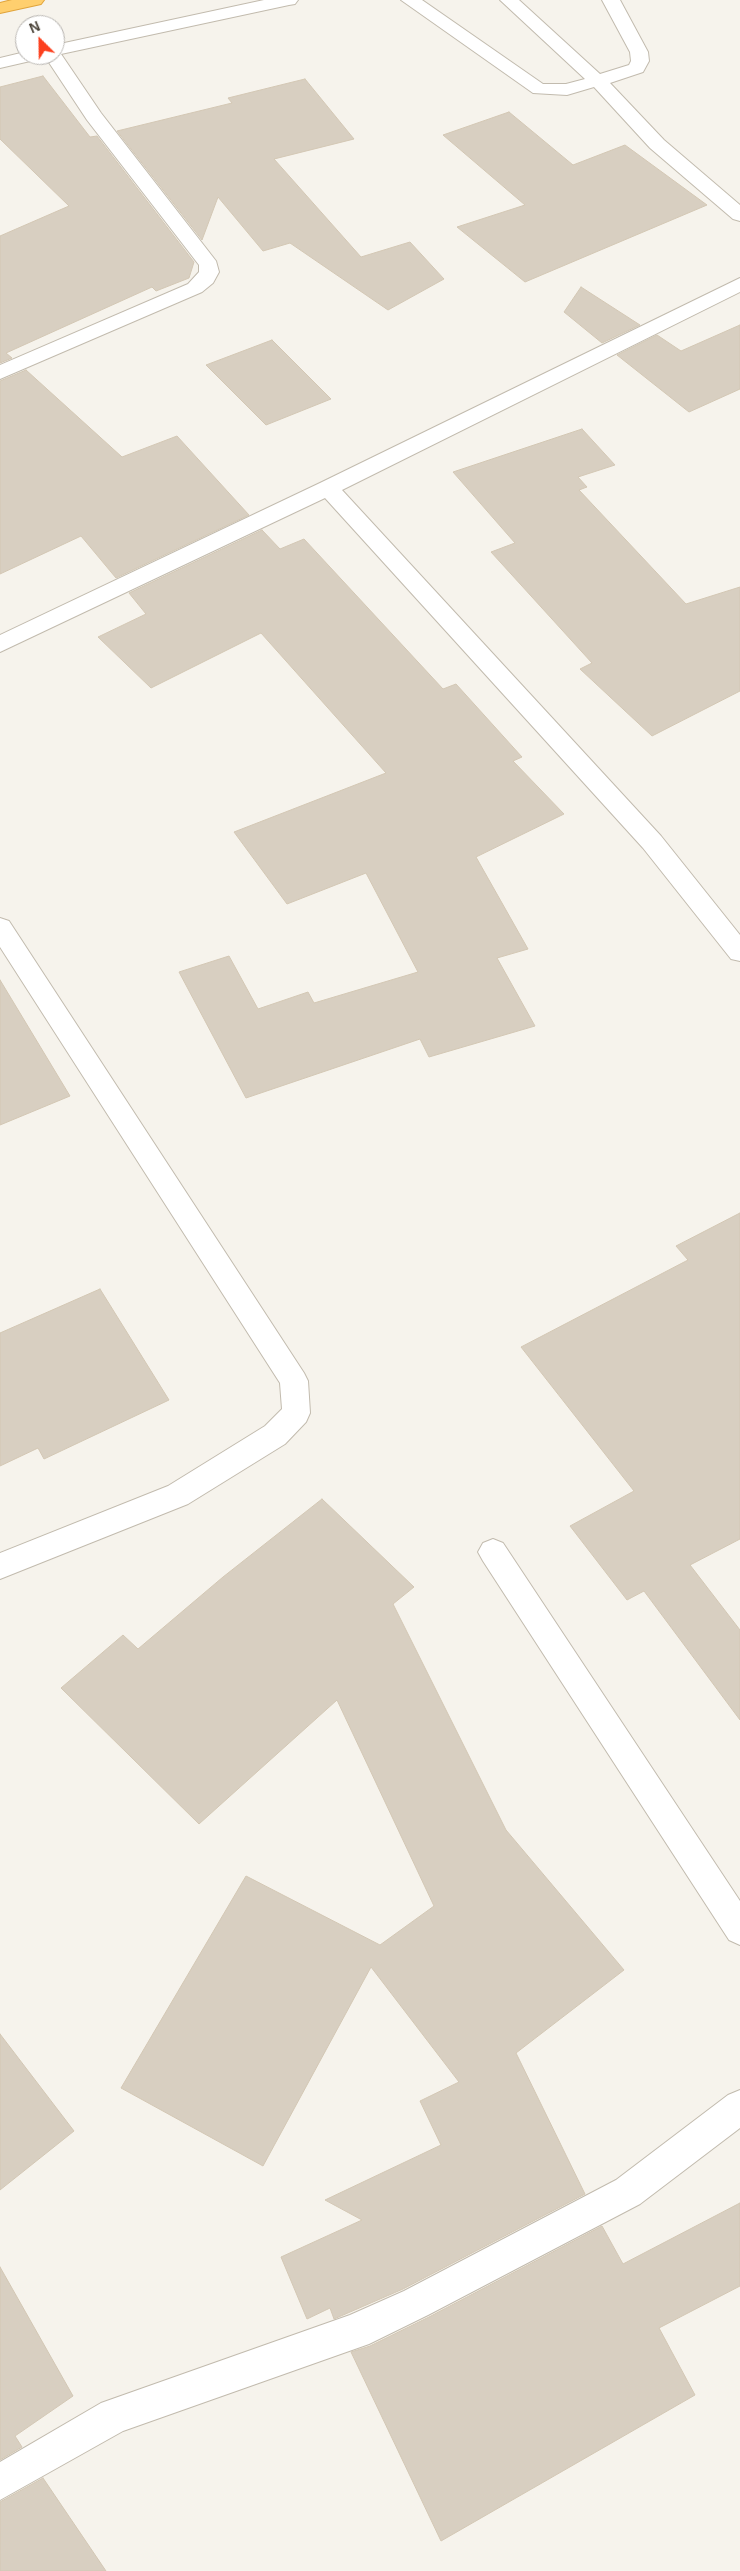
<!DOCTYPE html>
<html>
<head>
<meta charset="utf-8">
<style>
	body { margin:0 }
	#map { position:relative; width:740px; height:2571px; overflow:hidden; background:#f6f3ec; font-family:Arial,sans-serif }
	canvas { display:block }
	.north { position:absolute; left:15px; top:15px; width:50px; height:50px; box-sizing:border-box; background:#fff; border:1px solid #b7b4b0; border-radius:50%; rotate:337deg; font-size:14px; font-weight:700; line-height:20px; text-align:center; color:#4b4439 }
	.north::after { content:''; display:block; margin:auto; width:18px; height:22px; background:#fc3f1d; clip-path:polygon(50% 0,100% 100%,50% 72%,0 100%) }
</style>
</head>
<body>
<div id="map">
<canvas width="740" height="2571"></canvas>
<div class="north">N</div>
</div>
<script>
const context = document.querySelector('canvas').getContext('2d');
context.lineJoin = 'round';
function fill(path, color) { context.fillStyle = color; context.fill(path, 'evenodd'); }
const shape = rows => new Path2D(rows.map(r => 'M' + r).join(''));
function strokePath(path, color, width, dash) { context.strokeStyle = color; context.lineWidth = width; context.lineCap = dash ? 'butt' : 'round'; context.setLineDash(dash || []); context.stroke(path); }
const building = shape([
	[43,76,90,137,97,136,194,262,189,278,156,291,152,287,6,353,12,358,0,363,0,236,69,206,0,139,0,87,43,76],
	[305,79,354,139,274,159,361,257,410,242,444,279,388,310,290,243,263,251,218,197,202,240,117,131,232,103,228,98,305,79],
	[509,112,573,165,625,145,707,205,525,282,457,227,525,205,443,135,509,112],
	[581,287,640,325,602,343,564,312,581,287],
	[740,325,740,389,689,412,617,355,657,335,681,351,740,325],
	[272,340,331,399,266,425,206,365,272,340],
	[26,370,122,457,177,436,249,515,116,578,81,536,0,574,0,381,26,370],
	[582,429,615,465,578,477,587,487,579,490,686,604,740,587,740,691,652,736,580,669,592,663,491,552,515,543,453,472,582,429],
	[262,530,280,549,304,539,443,689,456,684,522,757,513,761,564,814,476,857,528,949,497,958,535,1026,429,1057,420,1039,246,1098,179,972,229,956,258,1009,308,992,314,1003,418,972,366,873,287,904,234,832,386,773,261,633,151,688,98,637,146,614,129,593,262,530],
	[0,980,70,1096,0,1125,0,980],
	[740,1213,740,1539,690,1565,740,1630,740,1720,644,1591,627,1600,570,1526,634,1491,521,1347,688,1260,676,1246,740,1213],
	[100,1289,169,1400,44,1459,38,1448,0,1466,0,1333,100,1289],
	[322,1499,414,1587,393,1604,506,1830,624,1970,516,2053,585,2194,403,2289,334,2319,330,2308,307,2319,281,2257,362,2220,325,2200,441,2145,420,2101,459,2082,371,1967,263,2166,121,2088,246,1876,380,1945,434,1906,337,1700,199,1824,61,1688,123,1635,138,1649,223,1577,322,1499],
	[0,2034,74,2131,0,2190,0,2034],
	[740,2203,740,2286,659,2328,695,2395,441,2541,351,2352,370,2346,429,2317,602,2226,623,2264,740,2203],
	[0,2267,73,2396,15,2436,22,2447,0,2460,0,2267],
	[43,2478,106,2571,0,2571,0,2502,43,2478]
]);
fill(building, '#d8cfc1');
strokePath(building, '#d3c7b4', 1);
const minor = shape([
	[264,0,298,0,295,4,289,5,61,54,101,113,216,261,219,272,213,283,202,292,0,379,0,365,188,284,199,272,199,265,87,120,44,55,55,55,55,45,264,0],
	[401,0,422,0,543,84,566,84,585,79,500,0,519,0,600,74,629,65,631,61,630,52,602,0,620,0,648,52,649,61,643,72,610,83,664,140,740,205,740,221,733,219,650,148,594,87,567,95,533,93,401,0],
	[25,52,25,55,42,55,39,59,0,68,0,58,25,52],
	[740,278,740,292,342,490,661,836,740,935,740,961,731,959,643,848,325,498,0,652,0,635,320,483,740,278],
	[0,918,9,921,304,1373,308,1381,310,1413,306,1422,285,1444,188,1504,0,1579,0,1553,168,1486,265,1426,282,1409,280,1383,0,947,0,918],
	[493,1539,503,1543,740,1901,740,1945,729,1940,483,1561,478,1552,483,1543,493,1539],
	[740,2090,740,2128,640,2204,428,2315,369,2344,123,2431,0,2500,0,2462,101,2403,350,2315,404,2291,616,2180,728,2095,740,2090]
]);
const highway = shape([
	[12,0,44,0,41,4,0,13,0,3,12,0]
]);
strokePath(minor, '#c2bbae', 2);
strokePath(highway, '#e0a43c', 2);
fill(minor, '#fff');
fill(highway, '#ffcf6e');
</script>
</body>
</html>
